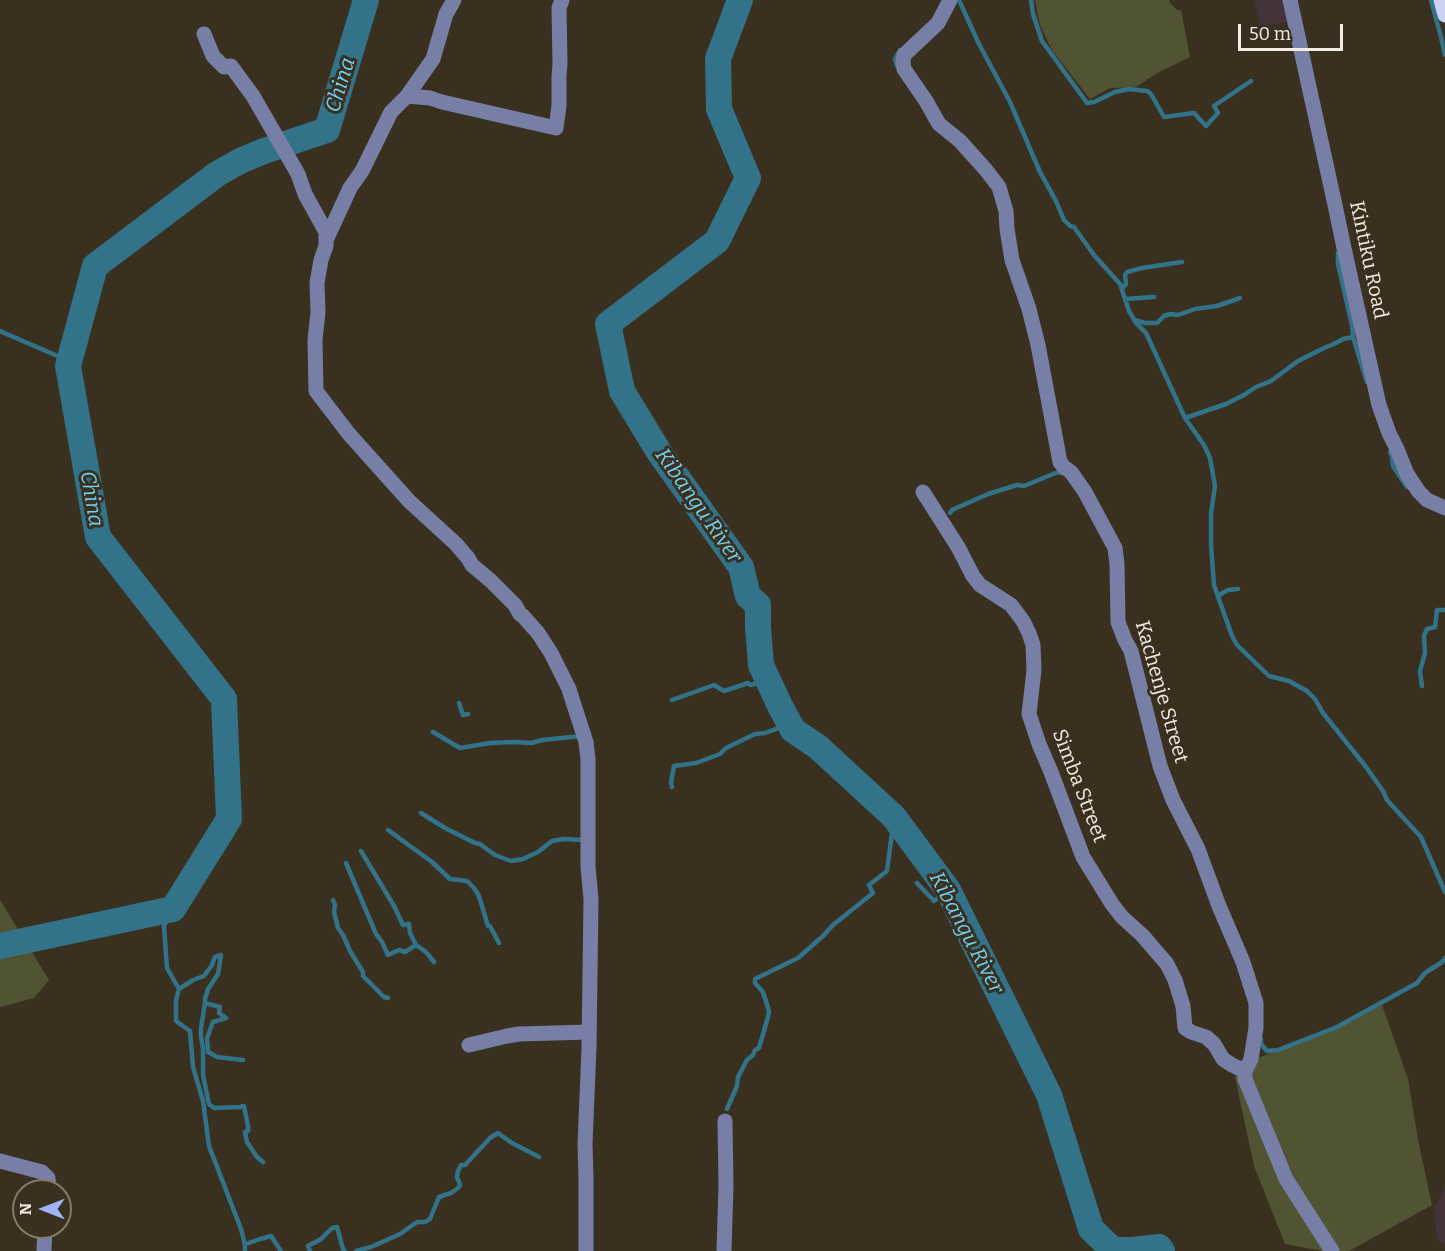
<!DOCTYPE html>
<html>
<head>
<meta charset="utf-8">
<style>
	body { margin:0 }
	#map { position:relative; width:1445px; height:1251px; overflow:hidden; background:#3a301f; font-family:Bitter,serif }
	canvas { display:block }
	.north { position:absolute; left:12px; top:1179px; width:60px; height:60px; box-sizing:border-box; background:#3a301f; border:2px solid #847b6d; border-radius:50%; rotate:270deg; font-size:16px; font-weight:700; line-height:24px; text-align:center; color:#f2ece1 }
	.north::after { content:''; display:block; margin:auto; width:21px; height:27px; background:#a0b3fd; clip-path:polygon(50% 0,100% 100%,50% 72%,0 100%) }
	.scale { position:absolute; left:1238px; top:24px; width:105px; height:27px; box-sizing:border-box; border:3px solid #f2ece1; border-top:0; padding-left:8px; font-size:18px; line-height:21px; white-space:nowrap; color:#f2ece1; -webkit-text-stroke:4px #3a301f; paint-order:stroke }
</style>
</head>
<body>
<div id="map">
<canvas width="1445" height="1251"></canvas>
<div class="north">N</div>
<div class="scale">50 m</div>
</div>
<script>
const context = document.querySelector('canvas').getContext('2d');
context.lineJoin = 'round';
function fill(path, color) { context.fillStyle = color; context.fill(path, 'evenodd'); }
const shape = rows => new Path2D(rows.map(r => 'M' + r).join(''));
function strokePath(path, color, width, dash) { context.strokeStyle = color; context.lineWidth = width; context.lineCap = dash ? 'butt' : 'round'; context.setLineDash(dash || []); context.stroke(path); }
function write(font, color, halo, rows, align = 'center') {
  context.font = font + ' Bitter,serif'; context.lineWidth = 6; context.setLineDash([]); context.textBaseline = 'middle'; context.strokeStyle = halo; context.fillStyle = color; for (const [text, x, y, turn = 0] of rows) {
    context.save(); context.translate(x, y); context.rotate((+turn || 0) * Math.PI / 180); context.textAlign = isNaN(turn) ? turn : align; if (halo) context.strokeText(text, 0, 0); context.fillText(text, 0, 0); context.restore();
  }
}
fill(shape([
	[1254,0,1286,0,1290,21,1260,27],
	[1445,1185,1445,1247,1437,1239,1434,1210]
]), '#45333c');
fill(shape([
	[1035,0,1169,0,1170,3,1177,10,1181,10,1190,57,1157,73,1136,87,1110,88,1090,99,1052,50,1040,25],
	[0,900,49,980,34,998,0,1007],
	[1382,1005,1408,1079,1418,1140,1432,1205,1349,1251,1323,1251,1285,1244,1254,1166,1235,1077,1249,1061,1326,1033]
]), '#515433');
strokePath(shape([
	[959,0,978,42,1010,102,1040,172,1056,201,1064,220,1070,226,1074,227,1094,255,1120,284,1129,311,1136,323,1146,333,1185,418,1204,445,1210,458,1215,486,1211,513,1211,545,1214,585,1232,636,1237,645,1269,676,1289,681,1307,691,1315,699,1323,713,1366,767,1383,791,1387,800,1421,837,1445,892],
	[1031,0,1033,14,1042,41,1087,103,1094,102,1115,92,1129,89,1147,91,1151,94,1164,117,1194,113,1206,126,1218,113,1214,106,1251,81],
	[1431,0,1441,37,1445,55],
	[897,66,895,59,900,50],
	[1338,253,1338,264,1352,325,1353,337],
	[1122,289,1126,284,1125,275,1127,272,1142,268,1182,262],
	[1125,299,1154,297],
	[1135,320,1145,323,1157,323,1164,316,1170,314,1178,315,1195,309,1217,306,1240,298],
	[0,331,69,361],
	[1185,418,1226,404,1244,395,1256,387,1271,381,1298,361,1324,348,1334,344,1343,339,1353,337,1367,382],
	[1390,452,1392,456,1393,466,1407,487],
	[950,513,952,510,988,494,1017,485,1024,486,1058,472,1062,473],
	[1219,596,1219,595,1228,590,1238,589],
	[1422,686,1420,671,1425,653,1424,636,1427,629,1435,627,1437,610,1445,610],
	[672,700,714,685,724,691,748,683,750,685,768,680],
	[459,703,463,715,468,714],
	[433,732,460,748,490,743,514,742,532,743,542,740,582,736],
	[672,787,671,782,674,766,696,763,720,754,726,748,755,734,765,733,790,724],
	[421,813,445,828,475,843,480,844,495,855,511,861,523,859,538,852,552,841,564,839,583,840,585,838],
	[388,830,432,862,450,879,467,881,474,888,479,896,488,926,490,926,499,943],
	[361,851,394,906,403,925,409,924,410,933,416,945,426,952,434,962],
	[346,863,376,934,382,942,388,955,399,950,405,952,416,945],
	[917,883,934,901,948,890],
	[333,900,335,905,334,912,338,928,343,935,350,951,363,972,363,976,384,997,388,998],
	[173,909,164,926,167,968,179,989,176,1000,176,1021,190,1031,193,1067,203,1101,209,1146,241,1229,245,1245,245,1251],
	[179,989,193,980,204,976,212,965,215,957,221,955,218,974,208,989,205,999,205,1003],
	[1261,1039,1261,1044,1267,1051,1278,1050,1337,1027,1417,983,1425,973,1442,962,1445,958],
	[243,1060,217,1057,208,1052,207,1038,213,1022,226,1018,219,1013,220,1007,205,1003,201,1028,201,1036,203,1049,203,1075,209,1104,214,1108,240,1107,244,1106,248,1126,248,1131,245,1132,247,1142,257,1157,263,1162],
	[727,1109,737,1086,738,1077,747,1060,753,1055,755,1050,759,1048,768,1017,769,1011,763,992,755,983,755,979,798,958,823,936,833,925,873,893,869,885,887,871,894,817],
	[245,1245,246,1244,260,1239,271,1236,281,1251],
	[310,1251,308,1246,321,1239,332,1228,337,1227,343,1249,345,1251],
	[356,1251,371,1247,400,1234,417,1222,425,1222,430,1219,439,1197,451,1193,458,1188,460,1185,457,1177,458,1171,461,1165,465,1165,490,1138,498,1133,512,1143,539,1157],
	[1113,1251,1113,1250]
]), '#327389', 4.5);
strokePath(shape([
	[740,0,718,59,719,109,748,178,717,241,608,324,622,391,659,452,741,567,748,596,758,605,758,627,761,665,780,706,793,730,818,747,894,817,948,890,1049,1095,1091,1229,1113,1250,1132,1250,1159,1247,1162,1251],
	[0,946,173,909,229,819,224,699,98,537,68,366,95,266,217,174,240,161,264,151,327,130,366,0]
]), '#327389', 26);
strokePath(shape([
	[950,0,938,23,904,55,903,62,904,69,926,101,939,124,960,141,986,170,999,187,1006,211,1007,229,1012,260,1029,309,1038,345,1060,462,1064,467,1071,472,1085,492,1115,548,1117,564,1118,622,1125,640,1131,651,1160,766,1173,800,1198,849,1219,906,1243,962,1256,1003,1256,1028,1251,1059,1245,1071,1245,1079,1286,1179,1332,1251],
	[1290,0,1335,205,1344,248,1379,405,1389,433,1397,449,1407,474,1419,492,1427,500,1445,508],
	[204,34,213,56,224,67,231,66,253,96,298,174,305,194,326,232,326,246,321,260,317,283,318,312,315,340,316,391,349,434,409,501,456,544,468,558,472,565,491,581,515,605,520,614,523,616,538,633,551,653,569,689,574,705,586,742,588,759,588,867,591,899,589,1048,585,1144,586,1179,586,1251],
	[407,96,430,98,442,102,556,128,559,106,559,76,560,64,559,8,562,0],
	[327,238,350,188,362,171,391,112,407,96,433,59,446,14,454,0],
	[923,492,958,547,973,576,980,585,1011,605,1023,621,1029,633,1033,645,1034,670,1029,714,1039,744,1051,772,1083,857,1112,904,1122,917,1142,935,1167,964,1175,980,1183,1006,1185,1028,1191,1032,1206,1037,1214,1044,1223,1059,1232,1065,1245,1071],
	[469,1045,507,1036,519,1034,589,1032],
	[0,1161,42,1172,48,1178,49,1191],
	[44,1251,45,1227],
	[724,1251,726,1186,725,1121]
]), '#777fa6', 15);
strokePath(shape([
	[1441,0,1445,15]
]), '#cad1f1', 15);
write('20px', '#f2ece1', '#3a301f', [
	["Kintiku Road",1368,260,78],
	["Kachenje Street",1161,692,74],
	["Simba Street",1079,786,69]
]);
write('italic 21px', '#70d1f4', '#3a301f', [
	["China",341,85,-73],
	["China",91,499,80],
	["Kibangu River",698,506,55],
	["Kibangu River",966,933,62]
]);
</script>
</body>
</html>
